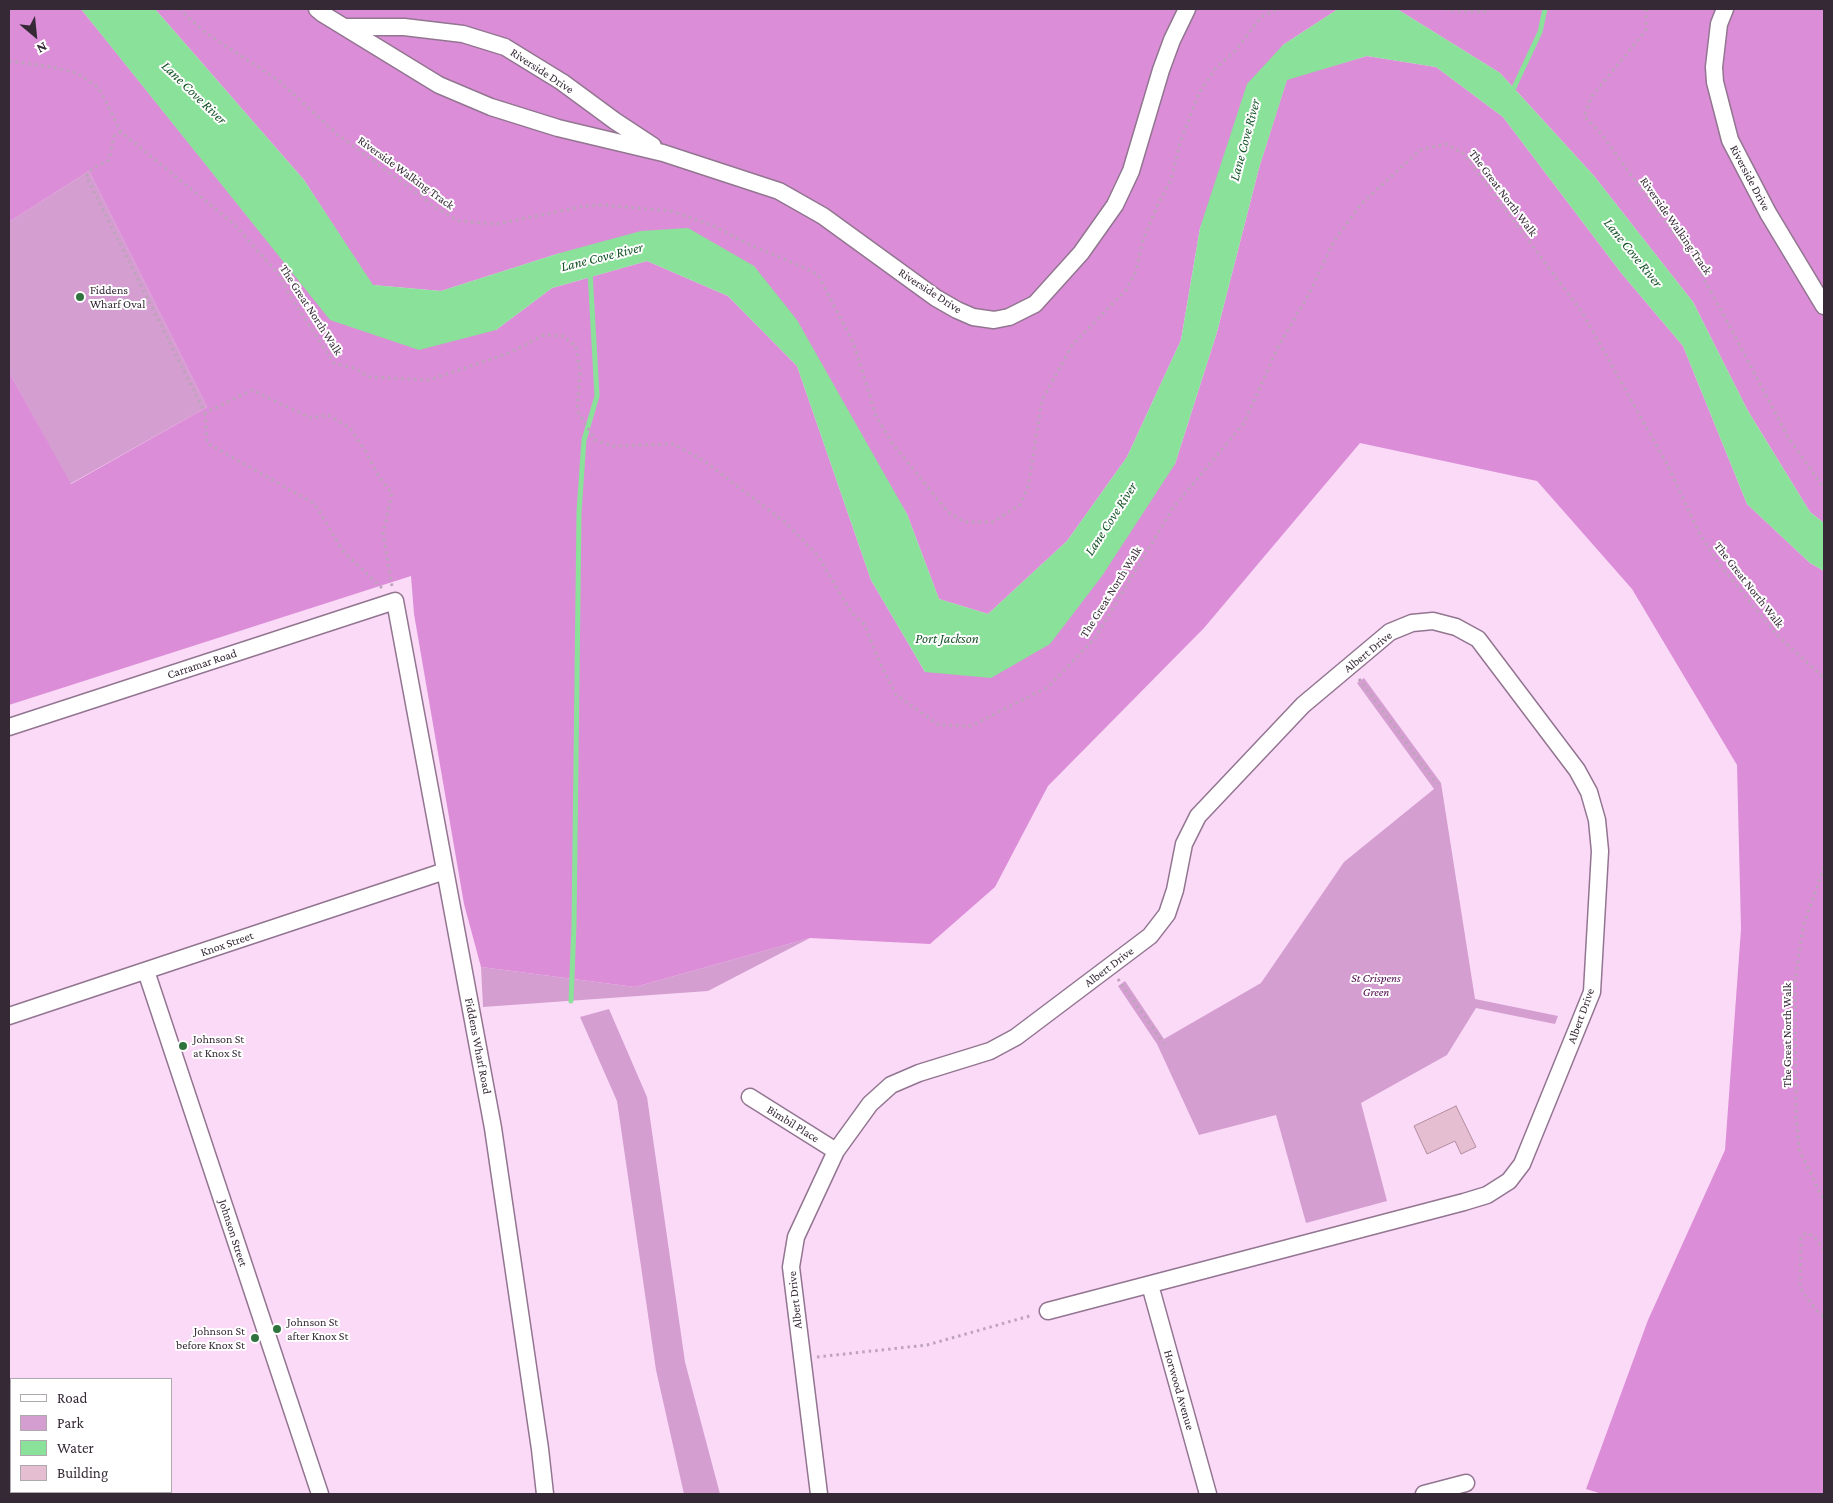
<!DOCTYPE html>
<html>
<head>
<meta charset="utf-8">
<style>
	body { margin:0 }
	#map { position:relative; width:1833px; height:1503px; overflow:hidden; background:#fbdaf8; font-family:"Crimson Pro",serif }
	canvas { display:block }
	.frame { position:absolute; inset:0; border:10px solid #352935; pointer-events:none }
	.legend { position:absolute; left:10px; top:1378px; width:162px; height:115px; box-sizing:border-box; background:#fff; border:1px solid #aea9ae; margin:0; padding:6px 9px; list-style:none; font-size:15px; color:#352935 }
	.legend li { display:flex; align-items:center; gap:10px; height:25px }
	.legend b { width:25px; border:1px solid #aea9ae }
	.north { position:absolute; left:10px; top:10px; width:50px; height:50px; -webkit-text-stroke:4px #fff; paint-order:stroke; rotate:152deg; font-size:14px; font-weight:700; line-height:20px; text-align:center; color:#352935 }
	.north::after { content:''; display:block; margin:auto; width:18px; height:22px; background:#352935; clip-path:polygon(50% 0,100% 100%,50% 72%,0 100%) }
</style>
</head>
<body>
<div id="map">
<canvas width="1833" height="1503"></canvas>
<div class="frame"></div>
<ul class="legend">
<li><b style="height:6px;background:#fff"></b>Road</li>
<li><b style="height:14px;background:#d49ed0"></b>Park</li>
<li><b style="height:14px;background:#8ae199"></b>Water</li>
<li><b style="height:14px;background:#e6bed1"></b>Building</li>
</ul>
<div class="north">N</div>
</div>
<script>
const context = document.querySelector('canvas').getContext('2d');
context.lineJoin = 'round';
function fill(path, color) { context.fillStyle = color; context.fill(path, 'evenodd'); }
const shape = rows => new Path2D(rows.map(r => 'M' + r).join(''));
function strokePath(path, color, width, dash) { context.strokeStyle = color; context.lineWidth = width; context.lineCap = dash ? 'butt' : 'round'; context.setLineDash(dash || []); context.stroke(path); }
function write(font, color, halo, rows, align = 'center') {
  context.font = font + ' "Crimson Pro",serif'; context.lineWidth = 4; context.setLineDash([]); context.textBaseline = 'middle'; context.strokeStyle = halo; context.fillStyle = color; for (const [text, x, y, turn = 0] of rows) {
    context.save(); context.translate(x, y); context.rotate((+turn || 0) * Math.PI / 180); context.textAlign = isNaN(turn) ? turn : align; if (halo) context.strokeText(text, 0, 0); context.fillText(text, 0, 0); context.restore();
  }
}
fill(shape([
	[89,171,207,407,70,484,9,372,9,222],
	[1364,678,1441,783,1475,999,1558,1016,1555,1024,1476,1008,1447,1055,1361,1103,1387,1201,1306,1223,1276,1115,1199,1135,1157,1044,1118,986,1125,981,1164,1039,1261,983,1344,862,1434,789,1357,683],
	[810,938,708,991,483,1007,481,967,635,987],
	[609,1009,647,1097,685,1362,720,1494,684,1494,656,1370,617,1101,580,1017]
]), '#d49ed0');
fill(shape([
	[9,9,81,9,331,320,496,330,552,288,647,261,728,296,797,366,871,580,925,672,1175,464,1217,332,1259,168,1287,79,1367,56,1436,67,1503,117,1622,274,1683,346,1747,504,1810,563,1824,571,1824,1494,1602,1494,1586,1489,1648,1320,1725,1150,1741,929,1737,765,1632,589,1537,481,1360,443,1204,628,1048,786,995,887,930,944,810,938,635,987,481,967,464,904,414,614,411,576,9,705,9,372,71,484,207,407,89,171,9,222],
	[155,9,1338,9,1283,45,1200,228,1181,340,1127,457,1067,541,988,614,939,599,907,514,754,266,560,253,441,291,372,285,304,180],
	[1397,9,1824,9,1824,523,1810,512,1748,411,1693,302,1594,176,1500,73]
]), '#db8ed7');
fill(shape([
	[81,9,155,9,304,180,373,285,441,291,560,253,641,231,688,228,754,266,797,320,907,514,939,599,988,614,1067,541,1127,457,1181,340,1200,228,1247,84,1283,45,1338,9,1397,9,1500,73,1594,176,1693,302,1748,411,1810,512,1824,523,1824,571,1810,563,1747,504,1683,346,1622,274,1503,117,1436,67,1367,56,1287,80,1259,168,1217,332,1175,464,1102,576,1050,644,991,678,925,672,871,580,797,366,728,296,647,261,552,288,496,330,419,350,330,320]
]), '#8ae199');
strokePath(shape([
	[1511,94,1540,32,1545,9],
	[571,1001,574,926,579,512,584,440,597,396,590,271]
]), '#8ae199', 5);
const building = shape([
	[1456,1106,1476,1147,1461,1154,1455,1141,1427,1154,1414,1126,1456,1106]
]);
fill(building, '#e6bed1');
strokePath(building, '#b38c9e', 1);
const minor = shape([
	[317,9,323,14,439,85,491,107,558,128,663,153,779,191,823,216,936,298,957,310,973,317,994,320,1009,317,1035,304,1081,253,1115,205,1131,171,1161,70,1172,40,1187,9],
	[1725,9,1719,24,1714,67,1715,82,1730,140,1768,213,1824,306],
	[346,27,404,27,463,34,505,47,562,82,615,121,653,146],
	[9,727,395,601,493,1128,540,1449,545,1494],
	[146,971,320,1494],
	[9,1016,445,871],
	[750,1097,836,1151],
	[1150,1285,1208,1494],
	[9,1408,11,1416],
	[37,1492,37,1494],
	[819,1494,791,1267,796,1237,836,1151,870,1104,891,1085,919,1073,990,1051,1016,1037,1150,936,1167,914,1175,890,1184,844,1198,816,1303,705,1390,632,1412,623,1433,621,1456,627,1478,639,1577,770,1589,792,1597,820,1600,851,1592,992,1522,1164,1509,1181,1487,1195,1464,1202,1048,1311],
	[1424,1494,1466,1483]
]);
strokePath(minor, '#927590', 19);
strokePath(shape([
	[179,9,206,33,278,80,337,134,438,209,459,221,497,224,585,206,604,205,671,211,714,226,748,244,805,268,818,275,854,344,876,416,892,443,948,512,964,522,992,522,1020,505,1028,487,1042,400,1073,344,1126,290,1136,271,1143,240,1158,204,1171,180,1180,143,1199,93,1215,69,1235,51,1261,17,1278,9],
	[1445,9,1455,11,1484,12,1490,9],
	[1646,9,1646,30,1592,96,1584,116,1602,135,1695,263,1728,323,1788,437,1824,488],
	[9,61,52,67,77,73,99,88,121,132,234,224,281,277,287,291,334,363,357,369,368,377,429,380,509,353,544,335,563,336,576,346,580,373,577,410,595,440,613,446,673,444,703,460,786,523,818,556,851,612,865,625,877,656,896,695,939,725,971,726,1048,687,1095,638,1173,508,1244,423,1278,347,1309,294,1334,241,1361,204,1420,150,1446,144,1463,153,1582,312,1668,466,1699,533,1720,565,1778,636,1824,678],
	[121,132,114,136,109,160,93,168,86,176,205,413,252,390,311,418,328,415,350,428,366,452,379,477,392,493,383,534,392,586],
	[205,413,207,443,315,504,342,550,382,588],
	[1359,679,1437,784],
	[1824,867,1803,927,1795,982,1796,1113,1799,1149,1824,1201],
	[1118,979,1164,1044],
	[1824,1250,1814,1236,1806,1233,1801,1237,1800,1288,1816,1310,1824,1317],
	[817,1357,927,1345,1033,1315]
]), '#bea3bc', 3, [2.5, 4]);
strokePath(minor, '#fff', 16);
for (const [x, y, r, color] of [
	[80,297,5,"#2f733e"],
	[183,1046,5,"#2f733e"],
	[277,1329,5,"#2f733e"],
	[255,1338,5,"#2f733e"]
]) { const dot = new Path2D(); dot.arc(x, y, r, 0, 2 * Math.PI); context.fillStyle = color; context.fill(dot); strokePath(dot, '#fff', 2); }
write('12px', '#352935', '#fff', [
	["Riverside Drive",542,71,33],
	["Riverside Walking Track",406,173,36],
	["Riverside Drive",1750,178,62],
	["The Great North Walk",1503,193,53],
	["Riverside Walking Track",1676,226,55],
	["Riverside Drive",930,291,33],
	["The Great North Walk",311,310,57],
	["The Great North Walk",1749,585,52],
	["The Great North Walk",1111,592,-58],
	["Albert Drive",1368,652,-39],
	["Carramar Road",202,664,-18],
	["Knox Street",227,944,-19],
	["Albert Drive",1109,967,-37],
	["Albert Drive",1581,1016,-70],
	["The Great North Walk",1787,1035,-90],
	["Fiddens Wharf Road",478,1046,79],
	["Bimbil Place",793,1124,32],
	["Johnson Street",233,1233,72],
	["Albert Drive",795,1300,-96],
	["Horwood Avenue",1179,1390,74]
]);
write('12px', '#352935', '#fff', [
	["Fiddens",90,290],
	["Wharf Oval",90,304],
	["Johnson St",193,1039],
	["at Knox St",193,1053],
	["Johnson St",287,1322],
	["after Knox St",287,1336],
	["Johnson St",245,1331,"right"],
	["before Knox St",245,1345,"right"]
], 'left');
write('italic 12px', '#510b50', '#fff', [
	["St Crispens",1376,978],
	["Green",1376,992]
]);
write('italic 14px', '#175427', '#fff', [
	["Lane Cove River",194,93,44],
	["Lane Cove River",1245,140,-75],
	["Lane Cove River",1633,253,51],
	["Lane Cove River",602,257,-14],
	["Lane Cove River",1111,519,-57],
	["Port Jackson",947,639]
]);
</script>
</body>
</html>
